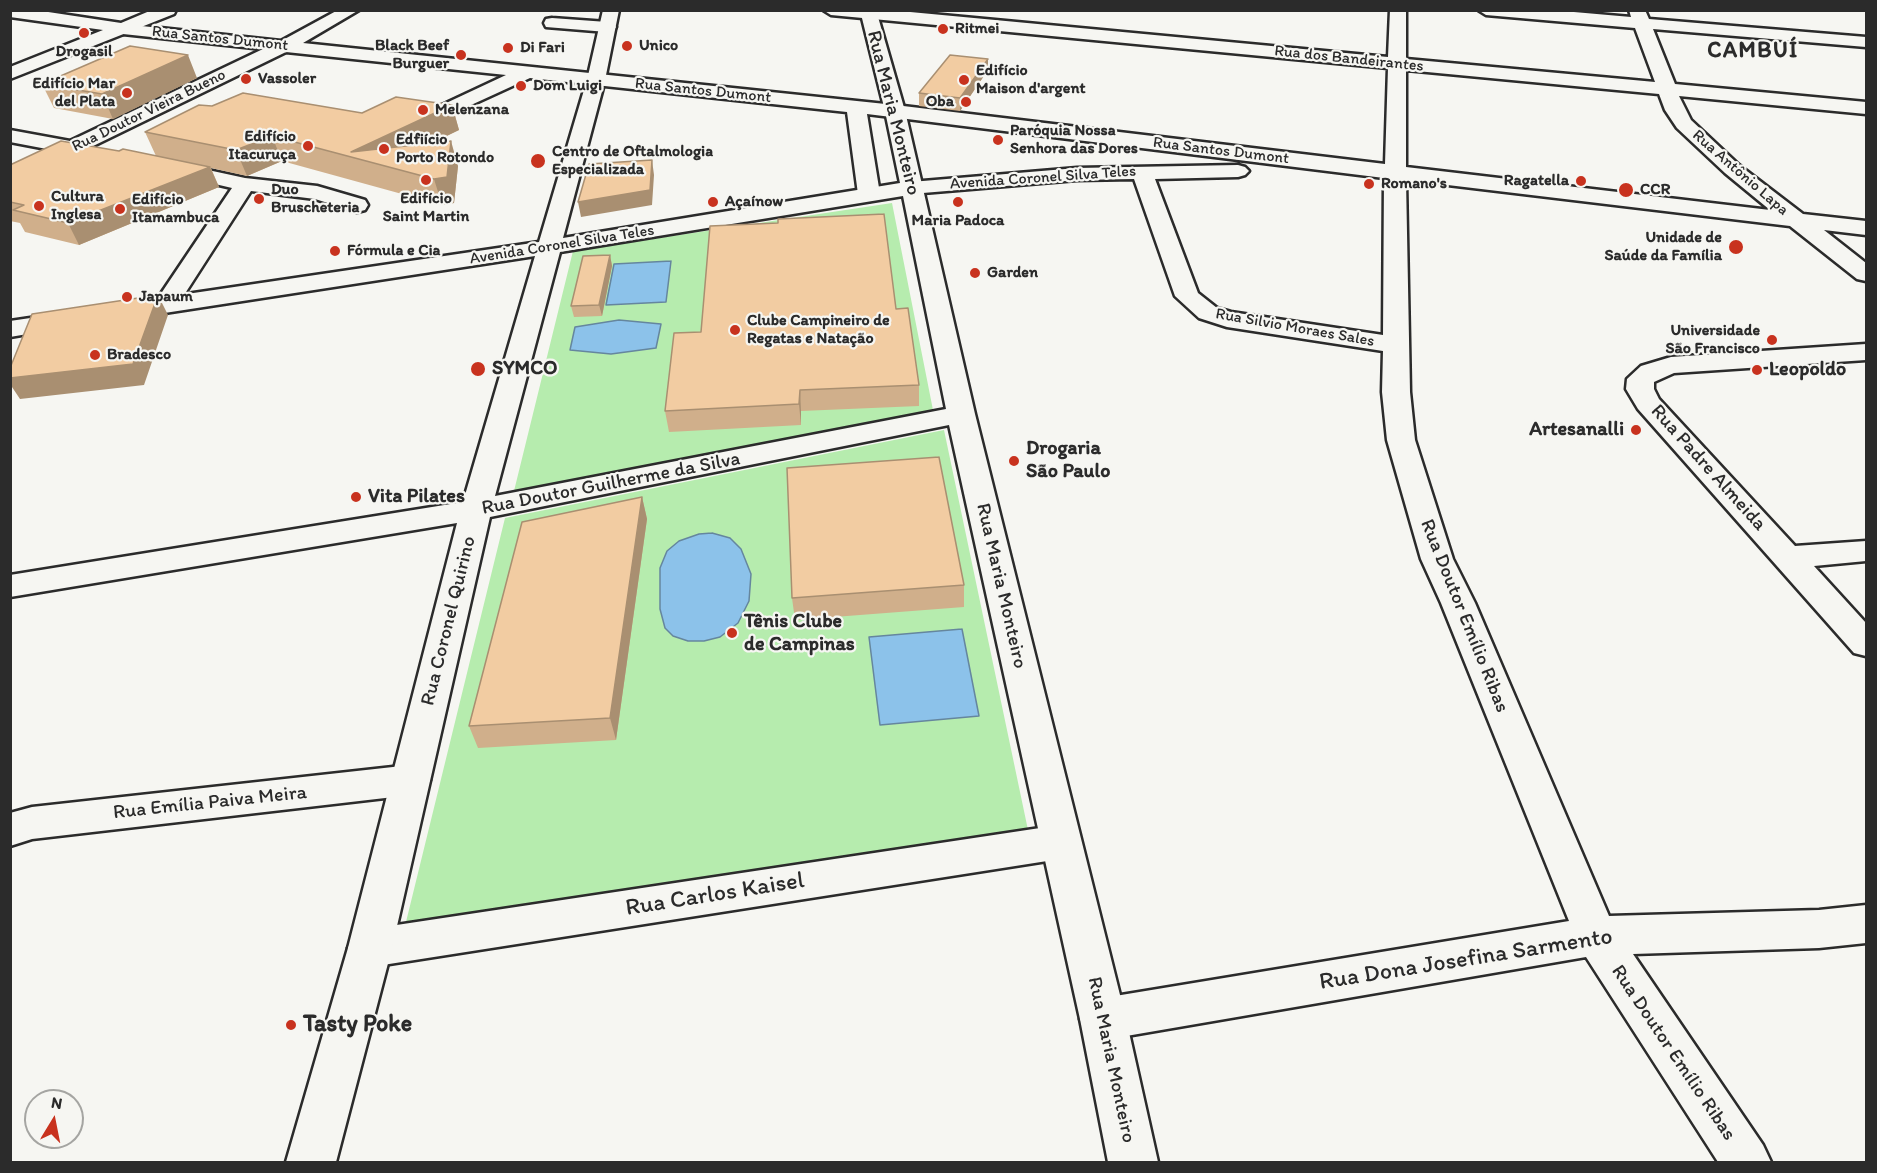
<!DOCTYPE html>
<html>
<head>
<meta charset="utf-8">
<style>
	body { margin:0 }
	#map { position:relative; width:1877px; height:1173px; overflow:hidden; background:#f6f6f2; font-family:Itim,sans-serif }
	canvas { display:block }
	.frame { position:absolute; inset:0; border:12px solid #2b2b2b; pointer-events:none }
	.north { position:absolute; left:24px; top:1089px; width:60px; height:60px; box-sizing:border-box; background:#f6f6f2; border:2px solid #a5a5a2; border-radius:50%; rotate:10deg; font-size:16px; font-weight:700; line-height:24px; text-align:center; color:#2b2b2b }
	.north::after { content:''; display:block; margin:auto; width:21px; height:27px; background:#c8321e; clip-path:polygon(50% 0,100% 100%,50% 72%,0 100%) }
</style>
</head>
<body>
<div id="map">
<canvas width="1877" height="1173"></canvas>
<div class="frame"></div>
<div class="north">N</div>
</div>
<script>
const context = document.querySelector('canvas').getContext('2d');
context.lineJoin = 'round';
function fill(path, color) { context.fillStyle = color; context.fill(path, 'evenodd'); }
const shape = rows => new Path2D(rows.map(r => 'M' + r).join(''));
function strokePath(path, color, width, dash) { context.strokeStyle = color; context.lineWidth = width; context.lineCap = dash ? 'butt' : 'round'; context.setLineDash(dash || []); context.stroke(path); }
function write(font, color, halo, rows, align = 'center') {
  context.font = font + ' Itim,sans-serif'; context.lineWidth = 4.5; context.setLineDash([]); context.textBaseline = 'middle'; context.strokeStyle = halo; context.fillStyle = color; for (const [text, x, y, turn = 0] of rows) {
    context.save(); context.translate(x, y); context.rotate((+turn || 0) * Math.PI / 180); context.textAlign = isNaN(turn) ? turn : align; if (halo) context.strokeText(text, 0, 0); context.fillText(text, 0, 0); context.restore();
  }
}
fill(shape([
	[892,203,933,410,514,491,573,251],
	[944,430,1028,830,819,864,405,926,505,518]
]), '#b6ecae');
const water = shape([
	[671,261,666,302,606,305,614,264,671,261],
	[619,320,661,324,656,348,611,354,570,350,575,327,619,320],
	[712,533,730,538,741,549,751,574,749,601,738,623,720,637,704,641,688,641,673,636,665,628,660,609,660,568,667,551,679,541,699,534,712,533],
	[962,629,979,716,880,725,869,637,962,629]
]);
fill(water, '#8cc2ea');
strokePath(water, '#65869e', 1.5);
const minor = shape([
	[338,10,359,10,303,43,895,105,1385,164,1388,68,831,15,823,10,889,10,1388,57,1390,10,1406,10,1406,59,1655,82,1635,28,1486,15,1478,10,1551,10,1631,17,1629,10,1645,10,1649,19,1866,37,1866,47,1653,29,1675,84,1866,102,1866,114,1679,96,1691,120,1739,165,1803,214,1866,221,1866,235,1824,230,1866,263,1866,281,1857,279,1790,226,1406,180,1410,392,1415,440,1453,559,1475,603,1609,916,1819,910,1866,905,1866,943,1819,948,1633,954,1763,1145,1771,1162,1718,1162,1586,957,1103,1040,1087,1034,1080,1019,1087,1004,1103,998,1569,921,1441,603,1421,559,1387,440,1382,392,1383,351,1227,327,1199,318,1175,296,1134,179,1077,180,911,194,903,193,900,188,903,183,911,182,1077,168,1238,165,1245,167,1249,171,1245,175,1238,177,1155,179,1198,293,1217,308,1231,312,1383,335,1384,178,867,114,880,194,877,199,869,201,861,199,858,194,847,112,530,78,434,122,427,120,424,116,427,112,506,75,286,52,89,148,87,153,75,154,10,184,10,170,52,150,10,142,10,130,70,141,263,49,123,34,117,33,114,29,117,25,123,24,281,41,338,10],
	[1406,70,1659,94,1665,110,1677,128,1725,173,1770,210,1406,167,1406,70],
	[552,18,607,22,613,23,616,27,613,31,607,32,546,27,544,23,546,19,552,18],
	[171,162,245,178,317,186,365,200,368,205,365,210,357,212,315,199,251,191,175,309,166,311,157,309,154,304,232,188,164,172,160,168,164,164,171,162],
	[1866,344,1866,360,1674,373,1654,382,1654,389,1659,399,1795,546,1866,541,1866,561,1814,566,1866,623,1866,656,1854,653,1638,409,1626,389,1627,379,1641,366,1671,357,1866,344],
	[411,765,425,769,430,780,425,791,411,795,32,839,10,846,10,813,32,807,411,765],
	[1060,825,1074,830,1080,842,1074,854,1060,859,370,967,355,962,348,948,355,934,370,929,1060,825]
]);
const major = shape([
	[10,10,35,10,121,23,152,10,176,10,174,14,10,79,10,67,103,30,10,17,10,10],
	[603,10,619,10,605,80,563,238,900,183,885,111,860,10,876,10,905,111,975,414,1126,1019,1158,1162,1108,1162,1080,1019,949,425,490,517,392,948,336,1162,286,1162,348,948,457,523,10,597,10,575,463,502,535,256,119,320,110,317,106,312,110,307,119,304,539,242,587,80,603,10],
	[903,196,946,409,495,496,560,252,903,196],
	[71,312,80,315,84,320,80,325,10,337,10,321,71,312]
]);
strokePath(minor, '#2b2b2b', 5);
strokePath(major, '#2b2b2b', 5);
fill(minor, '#f6f6f2');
fill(major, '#f6f6f2');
fill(shape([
	[988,59,988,70,960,111,919,106,919,93],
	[197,78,113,119,54,108,42,84],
	[452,105,459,130,432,143,458,166,454,203,442,205,282,161,247,176,211,168,219,187,79,245,25,232,20,223,10,221,10,165,119,151,156,156,145,132,212,106,362,113],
	[610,255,612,266,602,316,574,317,571,306],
	[896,309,919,385,919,406,801,411,801,425,669,432,665,411,701,332],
	[642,497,647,519,616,740,478,748,469,726],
	[964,585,964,607,795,620,792,598]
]), '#d0af8b');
fill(shape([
	[188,55,197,78,113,119,102,94],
	[988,59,988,70,960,111,960,98],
	[452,105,459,130,385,166,351,152],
	[272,136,282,161,247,176,236,150],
	[451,141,458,166,454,203,442,205,434,179],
	[652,160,654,175,652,205,581,217,578,202],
	[210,167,219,187,79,245,68,223],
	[610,255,612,266,602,316,599,305],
	[158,295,168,315,144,385,20,399,10,384,10,378],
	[800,390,801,411,801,425,799,404],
	[642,497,647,519,616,740,610,718]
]), '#a98f71');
const building = shape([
	[130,46,188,55,102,94,42,84,130,46],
	[950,55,988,59,960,98,919,93,950,55],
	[243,93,362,113,396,97,452,105,351,152,451,141,447,177,434,179,272,136,236,150,145,132,199,105,212,106,243,93],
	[61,141,119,151,123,149,210,167,68,223,13,210,24,205,10,202,10,165,61,141],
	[652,160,650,190,578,202,589,164,652,160],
	[884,214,896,309,908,308,919,385,800,390,799,404,665,411,674,333,701,332,710,226,778,223,778,219,884,214],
	[610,255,599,305,571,306,583,256,610,255],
	[158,295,133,364,10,378,10,368,32,314,158,295],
	[939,457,964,585,792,598,787,468,939,457],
	[642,497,610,718,469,726,522,522,642,497]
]);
fill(building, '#f2cca2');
strokePath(building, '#a98f71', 1.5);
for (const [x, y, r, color] of [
	[943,29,6,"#c8321e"],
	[84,33,6,"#c8321e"],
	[627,46,6,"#c8321e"],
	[508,48,6,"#c8321e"],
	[461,55,6,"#c8321e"],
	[246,79,6,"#c8321e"],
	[964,80,6,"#c8321e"],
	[521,86,6,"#c8321e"],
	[127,93,6,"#c8321e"],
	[966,102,6,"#c8321e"],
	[423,110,6,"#c8321e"],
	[998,140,6,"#c8321e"],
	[308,146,6,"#c8321e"],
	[384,149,6,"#c8321e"],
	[538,161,8,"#c8321e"],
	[426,180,6,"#c8321e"],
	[1581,181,6,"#c8321e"],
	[1369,184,6,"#c8321e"],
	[1626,190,8,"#c8321e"],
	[259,199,6,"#c8321e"],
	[713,202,6,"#c8321e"],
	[958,202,6,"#c8321e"],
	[39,206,6,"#c8321e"],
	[120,209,6,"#c8321e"],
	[1736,247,8,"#c8321e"],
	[335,251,6,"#c8321e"],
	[975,273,6,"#c8321e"],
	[127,297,6,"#c8321e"],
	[735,330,6,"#c8321e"],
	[1772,340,6,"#c8321e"],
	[95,355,6,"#c8321e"],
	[478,369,8,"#c8321e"],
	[1757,370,6,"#c8321e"],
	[1636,430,6,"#c8321e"],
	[1014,461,6,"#c8321e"],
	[356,497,6,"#c8321e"],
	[732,633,6,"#c8321e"],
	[291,1025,6,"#c8321e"]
]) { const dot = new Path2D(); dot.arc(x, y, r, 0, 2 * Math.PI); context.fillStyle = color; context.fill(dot); strokePath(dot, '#f6f6f2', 2); }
write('bold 16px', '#2b2b2b', '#f6f6f2', [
	["Ritmei",955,29],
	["Black Beef",449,46,"right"],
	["Burguer",449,64,"right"],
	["Unico",639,46],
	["Di Fari",520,48],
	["Drogasil",84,52,"center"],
	["Edifício",976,71],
	["Maison d'argent",976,89],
	["Vassoler",258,79],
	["Edifício Mar",115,84,"right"],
	["del Plata",115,102,"right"],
	["Dom Luigi",533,86],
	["Oba",954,102,"right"],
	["Melenzana",435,110],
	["Paróquia Nossa",1010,131],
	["Senhora das Dores",1010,149],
	["Edifício",296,137,"right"],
	["Itacuruça",296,155,"right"],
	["Edfiício",396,140],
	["Porto Rotondo",396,158],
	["Centro de Oftalmologia",552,152],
	["Especializada",552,170],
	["Ragatella",1569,181,"right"],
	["Romano's",1381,184],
	["Duo",271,190],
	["Bruscheteria",271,208],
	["CCR",1640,190],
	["Cultura",51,197],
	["Inglesa",51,215],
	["Edifício",426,199,"center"],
	["Saint Martin",426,217,"center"],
	["Edifício",132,200],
	["Itamambuca",132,218],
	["Açaínow",725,202],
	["Maria Padoca",958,221,"center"],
	["Unidade de",1722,238,"right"],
	["Saúde da Família",1722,256,"right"],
	["Fórmula e Cia",347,251],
	["Garden",987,273],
	["Japaum",139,297],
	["Clube Campineiro de",747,321],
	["Regatas e Natação",747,339],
	["Universidade",1760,331,"right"],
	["São Francisco",1760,349,"right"],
	["Bradesco",107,355]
], 'left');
write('16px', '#2b2b2b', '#f6f6f2', [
	["Rua Santos Dumont",220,39,6],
	["Rua dos Bandeirantes",1349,59,6],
	["Rua Santos Dumont",703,91,6],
	["Rua Doutor Vieira Bueno",149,111,-26],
	["Rua Santos Dumont",1221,151,7],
	["Rua Antônio Lapa",1740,173,41],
	["Avenida Coronel Silva Teles",1043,178,-4],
	["Avenida Coronel Silva Teles",562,245,-9],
	["Rua Silvio Moraes Sales",1295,328,10]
]);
write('20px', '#2b2b2b', '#f6f6f2', [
	["Rua Maria Monteiro",893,113,76],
	["Rua Padre Almeida",1708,468,48],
	["Rua Doutor Guilherme da Silva",611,484,-11],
	["Rua Maria Monteiro",1001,586,77],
	["Rua Doutor Emílio Ribas",1464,616,68],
	["Rua Coronel Quirino",449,621,-76],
	["Rua Emília Paiva Meira",210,803,-6],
	["Rua Doutor Emílio Ribas",1673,1053,56],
	["Rua Maria Monteiro",1111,1060,78]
]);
write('bold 20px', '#2b2b2b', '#f6f6f2', [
	["SYMCO",492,369],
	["Leopoldo",1769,370],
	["Artesanalli",1624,430,"right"],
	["Drogaria",1026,449],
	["São Paulo",1026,472],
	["Vita Pilates",368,497],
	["Tênis Clube",744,622],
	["de Campinas",744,645]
], 'left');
context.letterSpacing = '1.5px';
write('bold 22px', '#2b2b2b', '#f6f6f2', [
	["CAMBUÍ",1753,51]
]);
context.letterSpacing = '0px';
write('24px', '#2b2b2b', '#f6f6f2', [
	["Rua Carlos Kaisel",715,895,-9],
	["Rua Dona Josefina Sarmento",1466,960,-9]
]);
write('bold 24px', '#2b2b2b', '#f6f6f2', [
	["Tasty Poke",303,1025]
], 'left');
</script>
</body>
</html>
